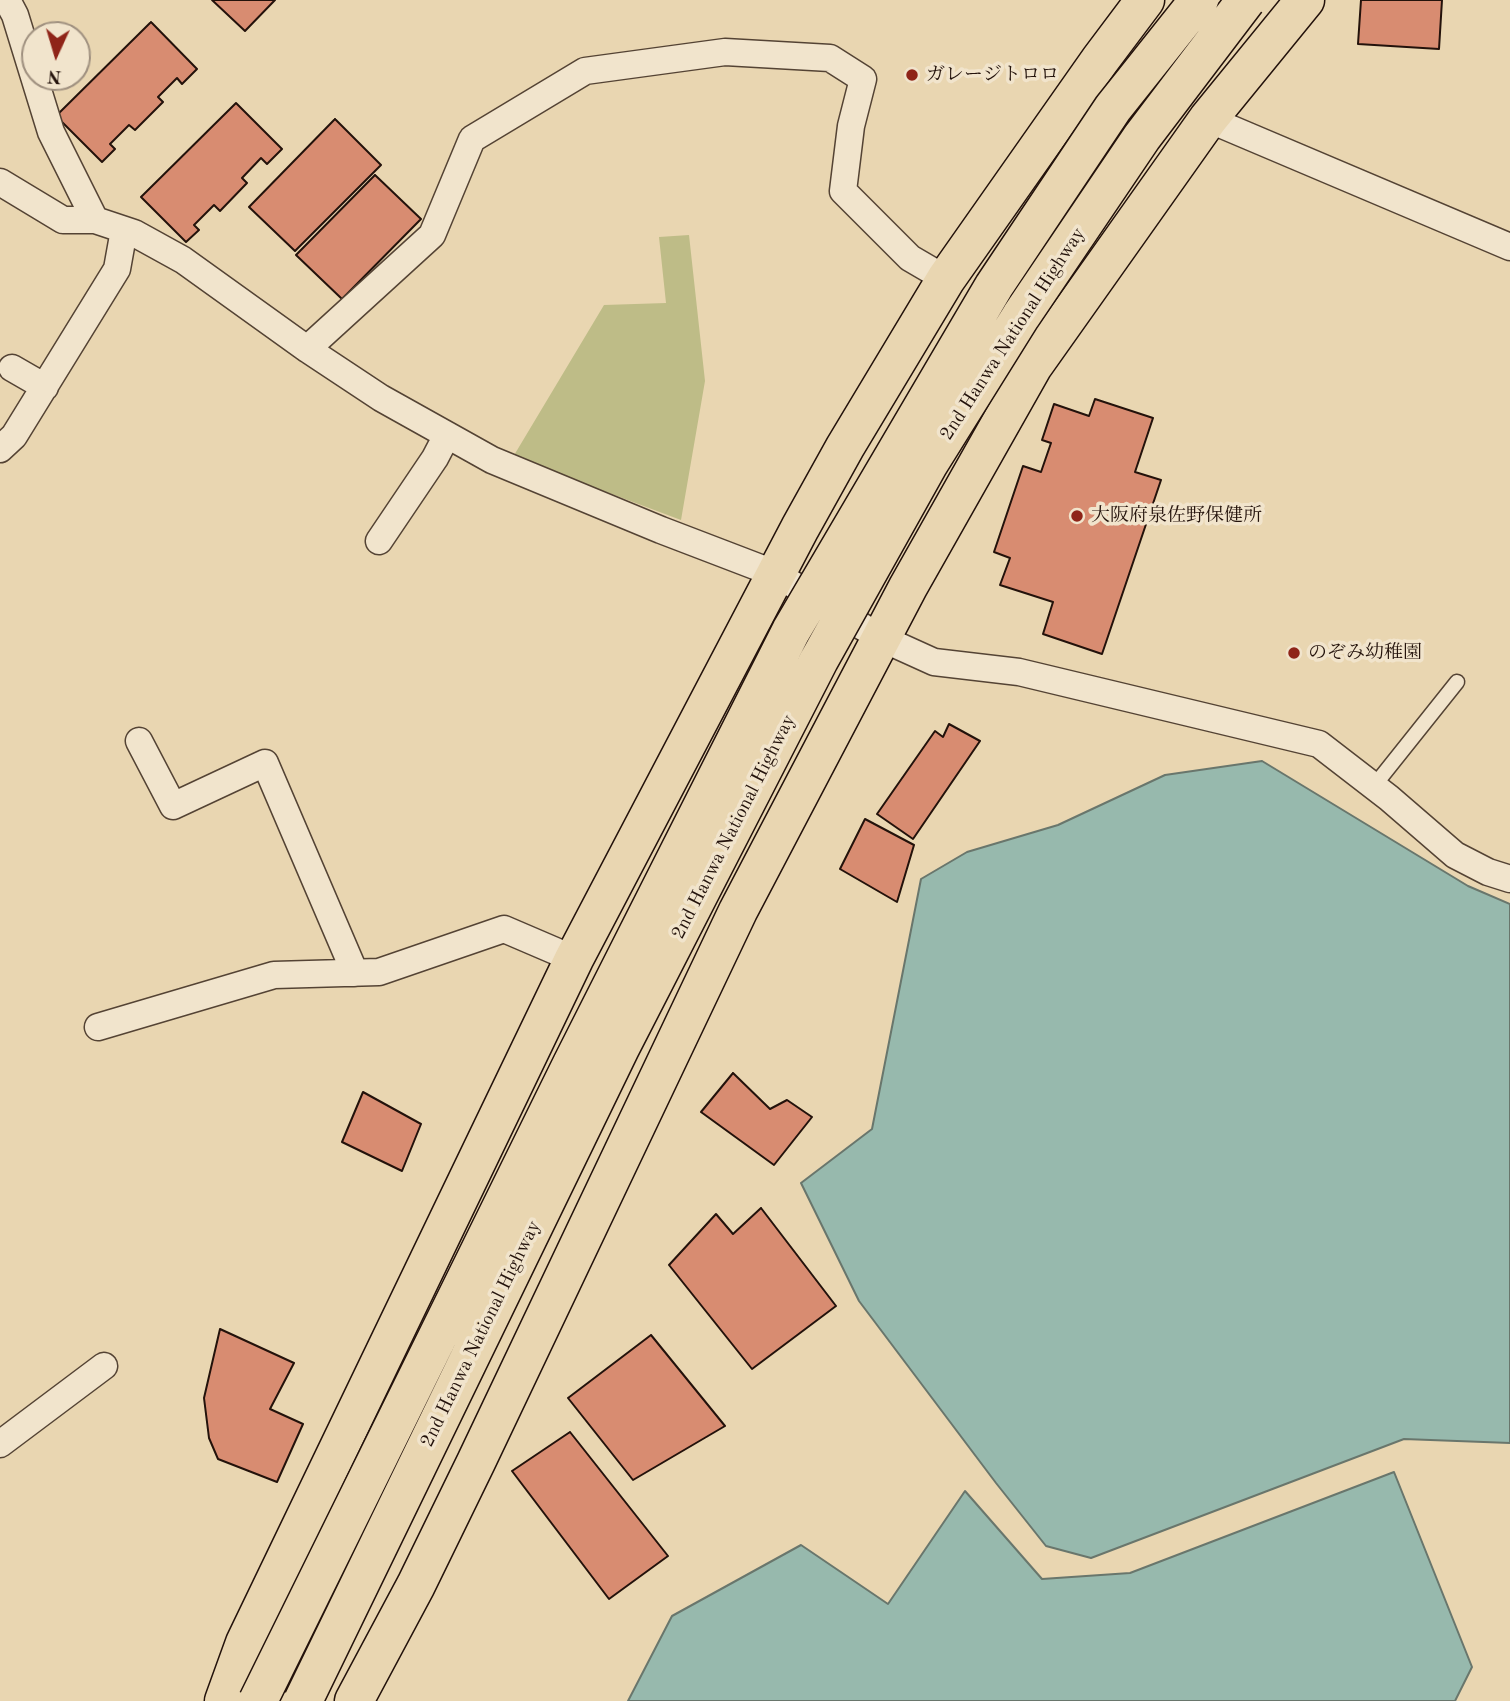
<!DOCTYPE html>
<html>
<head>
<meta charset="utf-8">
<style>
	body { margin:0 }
	#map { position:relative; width:1510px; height:1701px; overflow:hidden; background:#e9d6b1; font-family:"Old Standard TT",serif }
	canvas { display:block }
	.north { position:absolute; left:21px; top:21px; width:70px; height:70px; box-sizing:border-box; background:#f1e4cc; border:2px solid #9f907f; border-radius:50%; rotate:184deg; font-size:19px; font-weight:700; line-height:28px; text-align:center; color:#23120b }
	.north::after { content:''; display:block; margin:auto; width:24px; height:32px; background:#8f2418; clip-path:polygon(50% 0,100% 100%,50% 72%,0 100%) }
</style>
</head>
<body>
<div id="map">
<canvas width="1510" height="1701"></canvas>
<div class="north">N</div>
</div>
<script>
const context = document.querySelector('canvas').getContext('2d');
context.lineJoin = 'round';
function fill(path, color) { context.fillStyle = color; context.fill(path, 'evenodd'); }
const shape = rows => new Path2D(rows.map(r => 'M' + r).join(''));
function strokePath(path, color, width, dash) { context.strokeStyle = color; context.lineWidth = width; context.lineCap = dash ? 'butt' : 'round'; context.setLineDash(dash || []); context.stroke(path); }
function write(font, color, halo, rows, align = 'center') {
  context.font = font + ' "Old Standard TT","Noto Serif JP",serif'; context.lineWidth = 7; context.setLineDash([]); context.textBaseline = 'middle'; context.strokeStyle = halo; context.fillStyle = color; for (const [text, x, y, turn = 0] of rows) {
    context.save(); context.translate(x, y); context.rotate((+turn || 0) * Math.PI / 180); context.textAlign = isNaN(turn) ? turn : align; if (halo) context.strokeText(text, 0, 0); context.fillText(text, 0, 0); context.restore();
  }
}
fill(shape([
	[689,235,705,381,681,520,513,457,604,305,666,303,659,237]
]), '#bebc87');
const water = shape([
	[1262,761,1468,886,1510,904,1510,1443,1404,1439,1091,1558,1046,1546,996,1483,859,1301,801,1183,872,1129,921,879,967,852,1058,825,1165,775,1262,761],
	[1394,1472,1472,1667,1455,1701,628,1701,672,1616,801,1545,888,1604,965,1491,1042,1579,1130,1573,1394,1472]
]);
fill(water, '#97b9ad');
strokePath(water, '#69766c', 2);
const building = shape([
	[212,0,275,0,245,31,212,0],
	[1361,0,1442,0,1439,49,1358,44,1361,0],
	[151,22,197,69,182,84,177,78,158,97,163,102,135,130,129,125,110,144,115,149,102,162,56,116,151,22],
	[236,103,282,149,267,164,261,158,242,178,247,183,220,211,214,205,194,225,199,230,186,242,141,197,236,103],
	[335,119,381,165,295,251,249,207,335,119],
	[375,175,421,219,342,299,296,255,375,175],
	[1095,399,1153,418,1135,472,1161,480,1102,654,1043,634,1053,602,1000,585,1010,558,994,552,1023,466,1041,472,1051,443,1042,440,1054,404,1089,416,1095,399],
	[949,724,980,741,913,839,877,814,935,731,943,737,949,724],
	[865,819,914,845,897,902,840,869,865,819],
	[733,1073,770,1109,787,1100,812,1117,774,1165,701,1112,733,1073],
	[363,1092,421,1124,402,1171,342,1142,363,1092],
	[761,1208,836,1306,752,1369,669,1265,716,1214,733,1234,761,1208],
	[220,1329,294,1363,270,1409,303,1424,277,1482,218,1459,209,1438,204,1398,220,1329],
	[651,1335,725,1426,633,1480,568,1398,651,1335],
	[570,1432,668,1556,609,1599,512,1471,570,1432]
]);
fill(building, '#d88c71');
strokePath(building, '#23120b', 2);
const lane = shape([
	[1374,786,1457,682]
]);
const street = shape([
	[7,0,15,15,51,132,95,220,134,233,183,260,307,349,381,398,492,460,661,530,776,574,881,638,934,662,1019,672,1319,744,1389,798,1455,855,1488,872,1510,879],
	[1208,119,1510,247],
	[0,182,63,220,95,220],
	[307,349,432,235,472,139,585,71,725,52,830,58,863,79,851,126,843,191,910,258,946,279],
	[12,368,45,387],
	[0,449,14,436,117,269,124,230],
	[379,541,435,458,447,435],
	[139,741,173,806,265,763,355,973],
	[98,1027,274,975,379,972,504,929,574,959],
	[0,1444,104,1366]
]);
const highway = shape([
	[224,1701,245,1643,574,959,800,528,845,447,946,279,1100,60,1145,0],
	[354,1701,416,1585,476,1462,738,911,908,587,1033,366,1208,119,1305,0]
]);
strokePath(lane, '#544334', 17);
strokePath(street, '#544334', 29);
strokePath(highway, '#23120b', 41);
strokePath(lane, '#f1e4cc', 14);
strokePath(street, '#f1e4cc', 26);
strokePath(highway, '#e9d6b1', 38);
const highwayBridge = shape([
	[258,1701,572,1064,791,631,994,286,1113,108,1199,0],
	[303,1701,620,1048,819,660,928,465,1021,316,1142,137,1246,0]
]);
strokePath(highwayBridge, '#23120b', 41, []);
strokePath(highwayBridge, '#e9d6b1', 38);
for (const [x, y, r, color] of [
	[912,75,7,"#8f2418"],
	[1077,516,7,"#8f2418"],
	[1294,653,7,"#8f2418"]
]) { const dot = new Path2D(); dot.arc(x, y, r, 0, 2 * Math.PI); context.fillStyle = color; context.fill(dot); strokePath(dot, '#f1e4cc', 2.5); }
write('19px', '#23120b', '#f1e4cc', [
	["ガレージトロロ",926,75],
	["大阪府泉佐野保健所",1091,516],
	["のぞみ幼稚園",1308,653]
], 'left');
write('19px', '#23120b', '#f1e4cc', [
	["2nd Hanwa National Highway",1013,334,-57],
	["2nd Hanwa National Highway",734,827,-63],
	["2nd Hanwa National Highway",481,1334,-64]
]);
</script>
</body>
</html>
